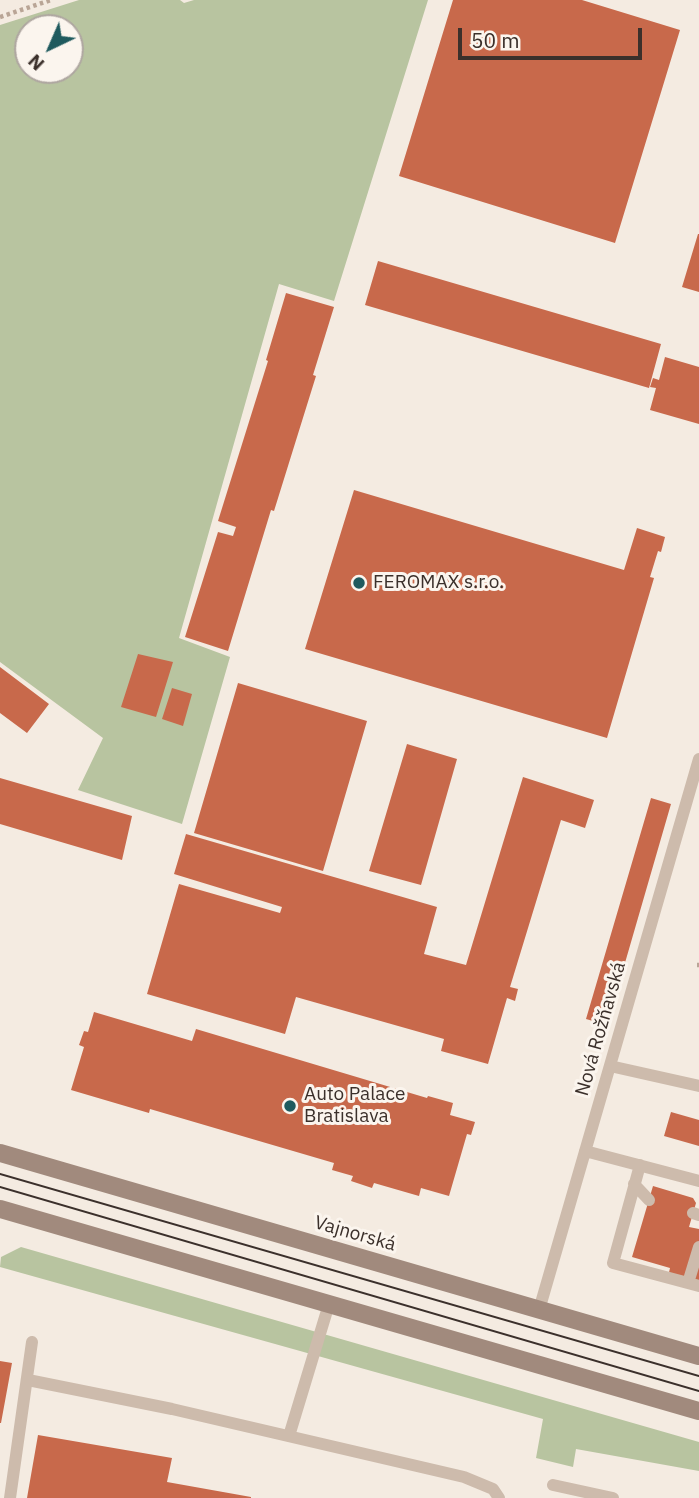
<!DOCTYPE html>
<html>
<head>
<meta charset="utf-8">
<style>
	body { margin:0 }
	#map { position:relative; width:699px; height:1498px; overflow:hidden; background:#f4ebe1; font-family:"IBM Plex Sans",sans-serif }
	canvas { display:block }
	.north { position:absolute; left:14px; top:14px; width:70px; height:70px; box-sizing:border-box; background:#fbf5ee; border:2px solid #aea6a0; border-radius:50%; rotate:224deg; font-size:19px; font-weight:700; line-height:28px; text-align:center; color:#3b302b }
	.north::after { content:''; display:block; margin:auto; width:24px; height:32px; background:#1f5a5e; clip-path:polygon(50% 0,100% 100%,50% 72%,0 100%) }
	.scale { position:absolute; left:458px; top:28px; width:184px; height:32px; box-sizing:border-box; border:4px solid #3b302b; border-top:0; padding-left:9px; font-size:21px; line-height:24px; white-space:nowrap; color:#3b302b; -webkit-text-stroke:5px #fbf5ee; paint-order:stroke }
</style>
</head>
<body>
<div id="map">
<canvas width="699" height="1498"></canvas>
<div class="north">N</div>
<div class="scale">50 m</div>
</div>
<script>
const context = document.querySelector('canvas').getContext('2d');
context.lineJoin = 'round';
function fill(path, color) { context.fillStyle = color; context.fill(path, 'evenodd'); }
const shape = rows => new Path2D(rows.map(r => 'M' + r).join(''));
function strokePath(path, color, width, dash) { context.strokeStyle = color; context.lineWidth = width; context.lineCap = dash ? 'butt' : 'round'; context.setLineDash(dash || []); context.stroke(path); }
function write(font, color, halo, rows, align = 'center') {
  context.font = font + ' "IBM Plex Sans",sans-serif'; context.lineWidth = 6; context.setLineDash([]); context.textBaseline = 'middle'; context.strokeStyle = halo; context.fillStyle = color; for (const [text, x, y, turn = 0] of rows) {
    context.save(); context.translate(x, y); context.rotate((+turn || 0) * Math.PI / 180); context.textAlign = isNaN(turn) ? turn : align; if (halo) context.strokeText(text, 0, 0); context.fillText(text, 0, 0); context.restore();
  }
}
fill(shape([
	[79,0,180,0,184,3,194,0,428,0,334,301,279,284,179,638,230,657,182,824,78,790,103,738,0,662,0,25],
	[28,28,70,28,70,70,28,70],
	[21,1247,699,1442,699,1471,576,1449,573,1467,536,1458,543,1419,0,1267,1,1257]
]), '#b8c4a0');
fill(shape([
	[453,0,582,0,680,30,615,243,399,176],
	[698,234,699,234,699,292,682,287],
	[378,261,661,344,649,388,365,305],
	[286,293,334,307,313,375,316,376,274,511,271,510,228,651,185,637,218,532,233,536,236,527,218,521,268,361,266,360],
	[665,357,699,367,699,424,650,410,656,388,650,387,653,378,659,380],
	[354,490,624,570,637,528,665,537,661,552,658,551,650,577,654,578,607,738,305,649],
	[138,654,173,662,156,717,121,707],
	[0,667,49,704,27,733,0,713],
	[238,683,367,721,323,871,194,833],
	[172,688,192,694,183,726,162,719],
	[407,744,457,759,421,885,369,871],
	[523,777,594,800,585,828,561,820,510,987,518,989,515,1001,507,998,488,1064,441,1051,444,1039,296,997,285,1034,147,994,179,884,280,913,282,907,174,874,186,834,437,907,424,954,466,965],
	[0,778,132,816,122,860,0,824],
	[651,798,671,804,607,1025,586,1019],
	[94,1012,192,1041,196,1029,427,1098,428,1096,453,1103,450,1115,475,1122,471,1135,467,1134,449,1196,421,1188,419,1196,374,1183,372,1188,351,1181,353,1176,332,1170,334,1163,150,1109,149,1113,71,1090,84,1047,79,1045,84,1031,88,1032],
	[671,1112,699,1120,699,1146,664,1136],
	[653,1186,693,1198,696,1203,689,1227,699,1229,699,1290,667,1281,670,1268,632,1257],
	[0,1361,12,1363,1,1423,0,1423],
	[38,1435,172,1458,167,1482,251,1497,251,1498,27,1498]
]), '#c8694b');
strokePath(shape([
	[0,17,51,0],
	[697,965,699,965]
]), '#b9a596', 4.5, [3.5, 3.5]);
strokePath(shape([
	[610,1066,699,1086],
	[585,1151,699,1181],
	[640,1165,613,1263,699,1286],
	[634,1184,649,1200],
	[693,1213,699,1215],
	[688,1283,699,1247],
	[539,1310,699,759],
	[28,1380,172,1409,464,1477,493,1489,499,1498],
	[289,1436,329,1304],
	[553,1485,613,1498],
	[10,1498,32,1342]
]), '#cdbbac', 12);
strokePath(shape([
	[0,1153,699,1356],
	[0,1209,699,1411]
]), '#a18a7d', 18);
strokePath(shape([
	[0,1174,699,1376],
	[0,1187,699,1391]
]), '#3b302b', 2);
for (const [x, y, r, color] of [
	[359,583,7,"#1f5a5e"],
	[290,1106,7,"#1f5a5e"]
]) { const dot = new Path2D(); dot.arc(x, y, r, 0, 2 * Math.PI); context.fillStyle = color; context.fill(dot); strokePath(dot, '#fbf5ee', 2.5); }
write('19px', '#3b302b', '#fbf5ee', [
	["FEROMAX s.r.o.",373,583],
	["Auto Palace",304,1095],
	["Bratislava",304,1117]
], 'left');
write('19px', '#3b302b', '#fbf5ee', [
	["Nová Rožňavská",601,1029,-74],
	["Vajnorská",355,1234,16]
]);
</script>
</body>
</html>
